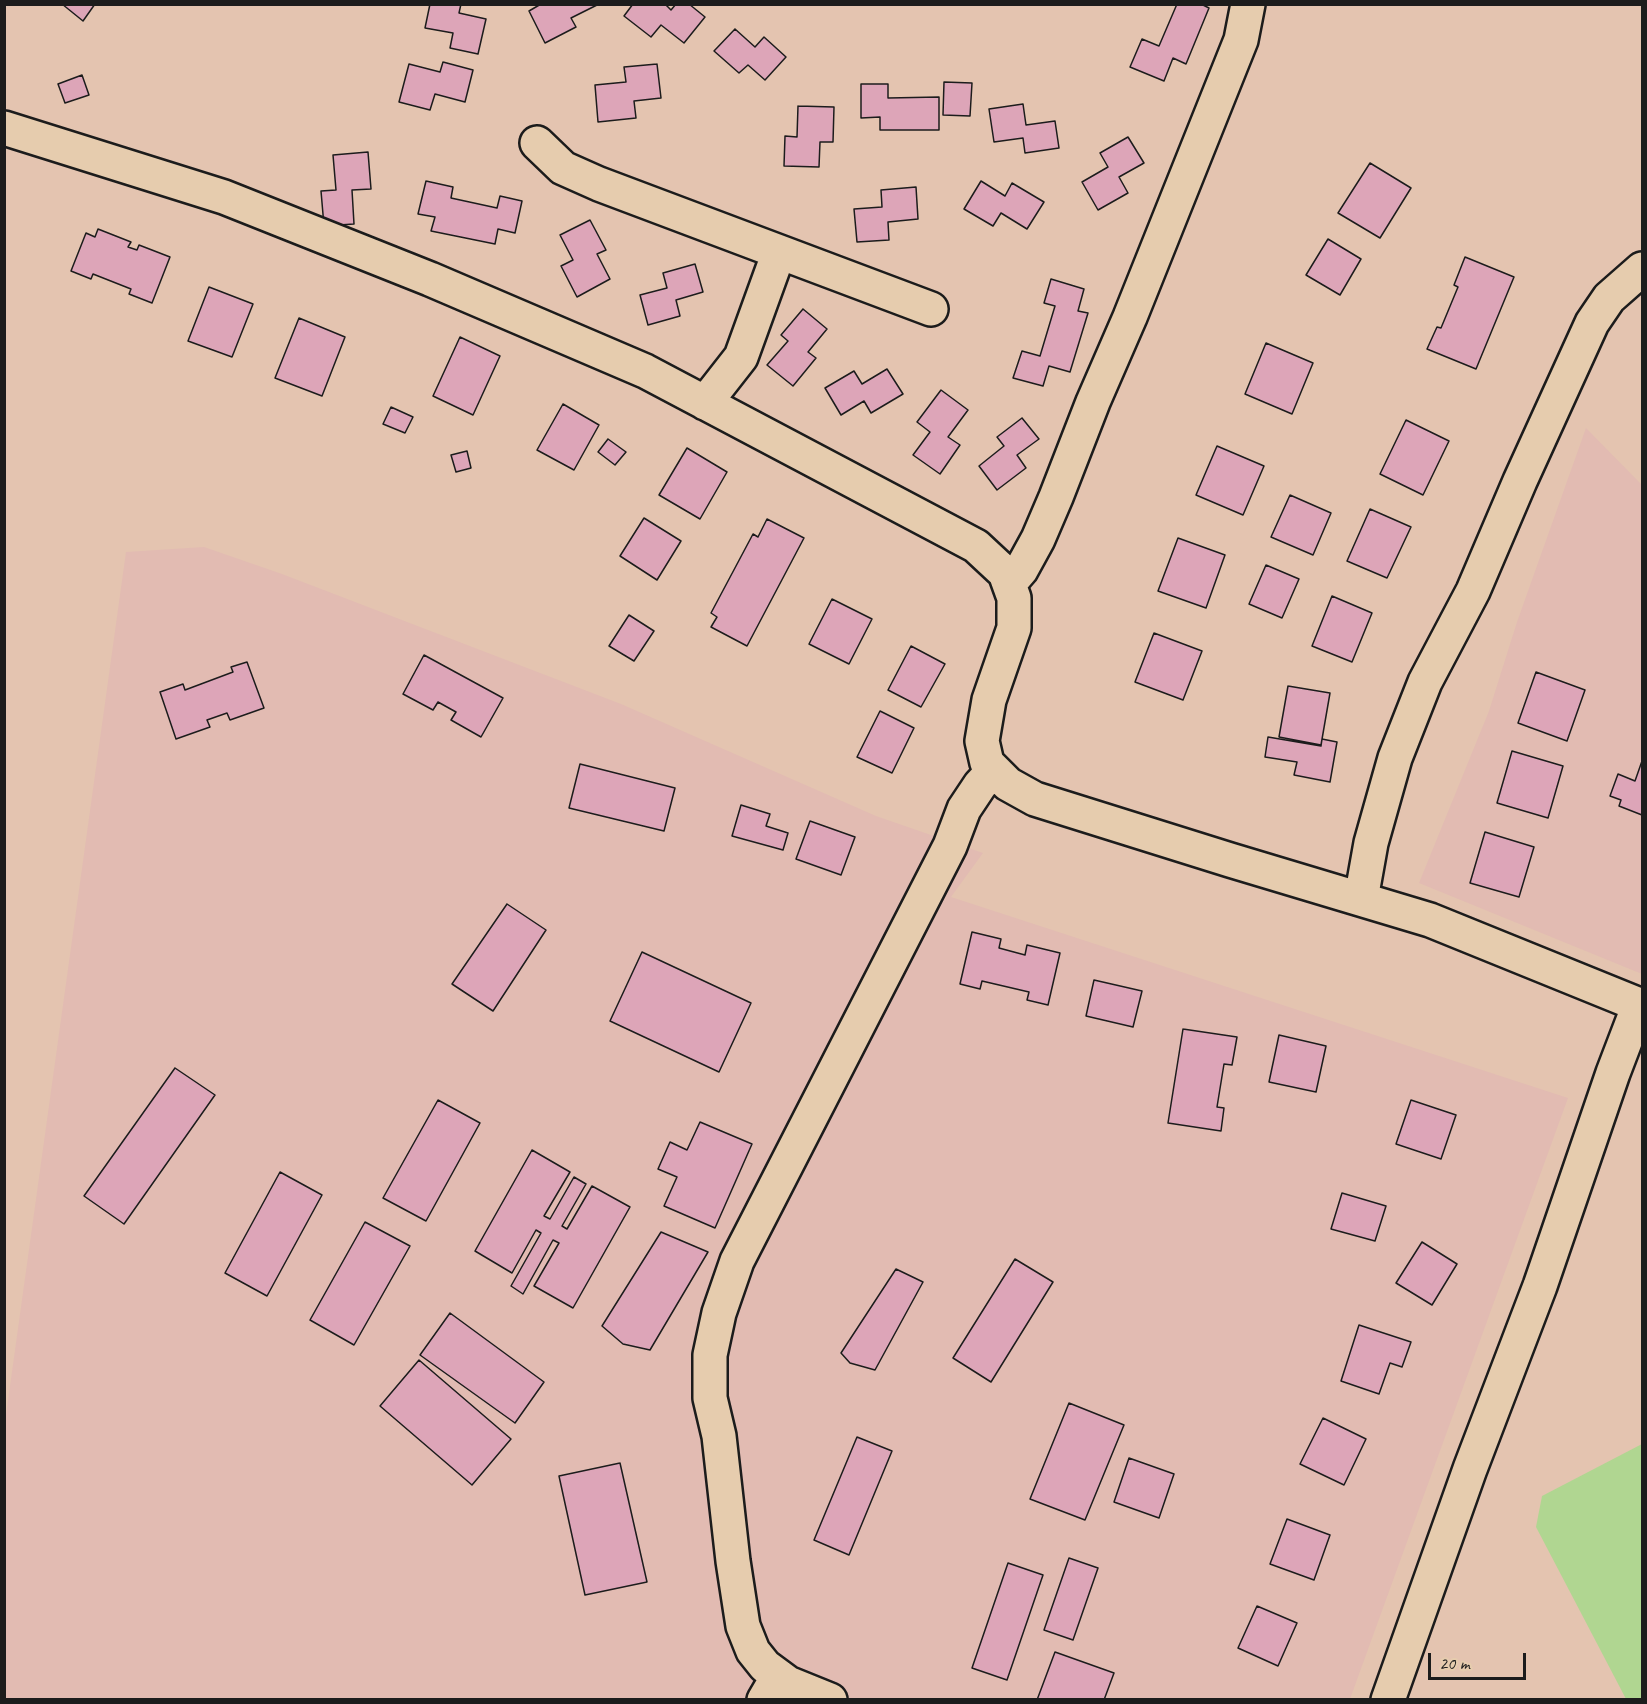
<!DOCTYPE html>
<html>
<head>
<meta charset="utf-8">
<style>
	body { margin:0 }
	#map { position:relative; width:1647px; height:1704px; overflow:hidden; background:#e4c4b0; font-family:Caveat,sans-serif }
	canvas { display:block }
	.frame { position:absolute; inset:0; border:6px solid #1c1c1c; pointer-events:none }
	.scale { position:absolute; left:1428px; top:1653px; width:98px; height:27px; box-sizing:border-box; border:3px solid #1c1c1c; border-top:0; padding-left:8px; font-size:18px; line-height:21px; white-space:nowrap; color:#1c1c1c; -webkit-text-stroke:4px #e6ccae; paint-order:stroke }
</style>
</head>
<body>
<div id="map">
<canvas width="1647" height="1704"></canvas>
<div class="frame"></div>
<div class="scale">20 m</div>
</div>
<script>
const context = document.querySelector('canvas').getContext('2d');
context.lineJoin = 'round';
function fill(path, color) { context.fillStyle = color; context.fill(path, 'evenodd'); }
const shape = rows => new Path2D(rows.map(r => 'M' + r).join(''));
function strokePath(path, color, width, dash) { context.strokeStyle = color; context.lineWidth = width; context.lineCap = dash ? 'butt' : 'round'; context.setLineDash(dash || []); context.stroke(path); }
fill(shape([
	[1586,428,1642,485,1642,974,1419,883,1489,711,1517,622],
	[204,547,282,574,621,704,876,816,983,853,951,897,1568,1098,1350,1699,5,1700,5,1422,126,552]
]), '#e2bbb2');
fill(shape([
	[1642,1444,1642,1699,1626,1699,1536,1527,1542,1496]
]), '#b0d691');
const building = shape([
	[62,4,95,4,83,21,62,4],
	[430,4,461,4,459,13,486,19,478,54,450,48,453,33,425,28,430,4],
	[541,4,596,4,597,5,571,18,576,27,545,43,529,11,541,4],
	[633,4,665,4,671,10,676,4,689,4,705,17,684,43,661,25,651,37,624,16,633,4],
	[1177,4,1201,4,1209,8,1186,64,1173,58,1164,81,1130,67,1142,39,1159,46,1177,4],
	[735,29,755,47,764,37,786,57,765,80,748,65,739,73,714,51,735,29],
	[443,62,473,70,465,102,435,94,430,110,399,102,409,64,440,72,443,62],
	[657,64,661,98,634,101,636,118,598,122,595,85,626,82,624,67,657,64],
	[82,75,89,95,65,103,58,84,82,75],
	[944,82,972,83,970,116,943,115,944,82],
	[861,84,888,84,888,98,939,97,939,130,880,130,880,117,861,118,861,84],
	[1023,104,1026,125,1055,121,1059,148,1025,153,1023,138,994,142,989,109,1023,104],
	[798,106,834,107,833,142,820,142,819,167,784,166,785,136,797,137,798,106],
	[1128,137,1144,163,1119,177,1128,193,1098,210,1082,182,1108,167,1100,153,1128,137],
	[368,152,371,189,352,190,354,224,324,226,321,191,336,190,333,155,368,152],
	[1370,163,1411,188,1380,238,1338,213,1370,163],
	[426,181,453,187,451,198,497,208,500,196,522,201,515,233,498,229,495,244,431,231,435,217,418,214,426,181],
	[981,181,1005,196,1012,183,1044,202,1027,229,1001,213,993,226,964,209,981,181],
	[916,187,918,219,888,222,889,240,857,242,854,209,882,207,881,190,916,187],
	[590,220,606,250,597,254,610,279,577,297,561,266,573,260,560,235,590,220],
	[98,229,131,242,128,247,137,250,139,245,170,257,152,303,129,294,131,289,93,274,91,279,71,271,86,233,95,237,98,229],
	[1328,239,1361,259,1340,295,1306,275,1328,239],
	[1465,257,1514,277,1476,369,1427,349,1437,327,1441,328,1458,287,1454,285,1465,257],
	[695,264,703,292,676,300,680,316,648,325,640,295,667,288,663,273,695,264],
	[1051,279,1084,289,1078,311,1088,313,1070,372,1049,366,1043,386,1013,378,1022,351,1040,356,1055,306,1044,303,1051,279],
	[209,287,253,304,232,357,188,341,209,287],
	[803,309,827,329,808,352,816,358,793,386,767,365,788,341,781,335,803,309],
	[299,318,345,337,322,396,275,378,299,318],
	[460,337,500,356,473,415,433,396,460,337],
	[1266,343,1313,363,1292,414,1245,394,1266,343],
	[887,369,903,394,871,413,864,401,841,415,825,388,854,371,862,384,887,369],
	[941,390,968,410,948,437,960,445,940,474,913,455,930,432,917,422,941,390],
	[563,404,599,425,574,470,537,450,563,404],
	[391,407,413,417,405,433,383,424,391,407],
	[1022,418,1039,439,1017,455,1026,468,997,490,979,466,1004,446,997,437,1022,418],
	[1406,420,1449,441,1423,495,1380,474,1406,420],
	[608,439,626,452,615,465,598,452,608,439],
	[1217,446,1264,466,1243,515,1196,495,1217,446],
	[687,448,727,472,700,519,659,495,687,448],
	[467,451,471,468,456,472,451,455,467,451],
	[1290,495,1331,513,1313,555,1271,537,1290,495],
	[1370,509,1411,527,1387,578,1347,561,1370,509],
	[644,518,681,541,657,580,620,556,644,518],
	[767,519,804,538,747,646,711,627,717,617,711,613,753,534,758,537,767,519],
	[1178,538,1225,555,1206,608,1158,591,1178,538],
	[1266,565,1299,579,1282,618,1249,604,1266,565],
	[1332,596,1372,613,1352,662,1312,646,1332,596],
	[832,599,872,619,849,664,809,644,832,599],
	[629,615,654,631,634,661,609,646,629,615],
	[1154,633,1202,651,1183,700,1135,682,1154,633],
	[911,646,945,664,921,707,888,690,911,646],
	[424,655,503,698,481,737,451,720,456,712,438,702,433,710,403,694,424,655],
	[247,662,264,708,230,720,227,713,207,720,210,727,176,739,160,692,183,684,185,690,233,672,231,667,247,662],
	[1536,672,1585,690,1567,741,1518,723,1536,672],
	[1288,686,1330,693,1321,745,1279,737,1288,686],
	[880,711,914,728,892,773,857,757,880,711],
	[1268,737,1321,746,1322,739,1337,742,1330,782,1294,775,1297,762,1265,757,1268,737],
	[1512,751,1563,766,1548,818,1497,803,1512,751],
	[1642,761,1642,815,1619,806,1621,800,1610,796,1618,774,1635,781,1642,761],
	[580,764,675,788,664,831,569,808,580,764],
	[741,805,770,814,766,826,788,833,783,850,732,836,741,805],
	[810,821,855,837,841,875,796,859,810,821],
	[1485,832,1534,847,1519,897,1470,883,1485,832],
	[507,904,546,930,493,1011,452,984,507,904],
	[972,932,1001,939,999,948,1025,955,1027,945,1060,953,1048,1005,1027,1000,1029,992,982,981,980,989,960,984,972,932],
	[642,952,751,1003,719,1072,610,1021,642,952],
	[1094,980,1142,991,1133,1027,1086,1016,1094,980],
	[1183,1029,1237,1037,1232,1065,1224,1064,1217,1107,1224,1108,1221,1131,1168,1123,1183,1029],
	[1279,1035,1326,1046,1316,1092,1269,1082,1279,1035],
	[175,1068,215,1095,124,1224,84,1196,175,1068],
	[438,1100,480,1123,426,1221,383,1198,438,1100],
	[1411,1100,1456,1115,1441,1159,1396,1144,1411,1100],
	[700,1122,752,1144,715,1228,664,1206,677,1177,658,1169,670,1142,687,1150,700,1122],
	[532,1150,570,1172,544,1216,550,1219,574,1177,586,1184,562,1226,567,1229,592,1186,630,1207,573,1308,534,1286,559,1243,553,1240,523,1294,511,1286,541,1233,536,1230,512,1273,475,1251,532,1150],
	[280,1172,322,1195,267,1296,225,1273,280,1172],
	[1342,1193,1386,1206,1375,1241,1331,1229,1342,1193],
	[365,1222,410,1246,354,1345,310,1320,365,1222],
	[661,1232,708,1252,650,1350,623,1344,602,1326,661,1232],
	[1422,1242,1457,1264,1432,1305,1396,1283,1422,1242],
	[1015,1259,1053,1282,991,1382,953,1358,1015,1259],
	[896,1269,923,1282,875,1370,850,1363,841,1353,896,1269],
	[450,1313,544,1382,515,1423,420,1355,450,1313],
	[1359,1325,1411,1342,1402,1367,1390,1363,1379,1394,1341,1381,1359,1325],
	[419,1360,511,1439,472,1485,380,1406,419,1360],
	[1069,1403,1124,1425,1085,1520,1030,1499,1069,1403],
	[1323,1418,1366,1439,1344,1485,1300,1464,1323,1418],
	[857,1437,892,1451,849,1555,814,1540,857,1437],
	[1129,1458,1174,1474,1159,1518,1114,1502,1129,1458],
	[620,1463,647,1582,585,1595,559,1476,620,1463],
	[1287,1519,1330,1535,1314,1580,1270,1564,1287,1519],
	[1069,1558,1098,1568,1073,1640,1044,1630,1069,1558],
	[1008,1563,1043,1575,1007,1680,972,1668,1008,1563],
	[1257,1606,1297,1623,1278,1666,1238,1648,1257,1606],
	[1055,1652,1114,1673,1104,1700,1037,1700,1055,1652]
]);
fill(building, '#dda5b8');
strokePath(building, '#1c1c1c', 1.5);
const street = shape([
	[4,128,224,197,430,279,645,371,976,546,1005,573,1014,598,1014,628,989,700,982,741,987,763,1008,784,1035,799,1230,860,1430,920,1642,1006],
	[537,143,563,168,599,184,931,309],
	[705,403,741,357,779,252],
	[1009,584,1021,570,1038,539,1056,497,1093,402,1130,317,1241,40,1248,4],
	[1361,899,1371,843,1395,758,1425,682,1473,591,1520,481,1592,323,1609,298,1642,269],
	[764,1700,778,1676],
	[830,1700,788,1683,765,1666,753,1651,743,1626,733,1561,719,1436,710,1398,710,1355,719,1313,737,1261,950,846,964,809,980,785,994,770],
	[1388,1700,1470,1469,1540,1286,1613,1073,1639,1005]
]);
strokePath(street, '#1c1c1c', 38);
strokePath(street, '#e6ccae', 33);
</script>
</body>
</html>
